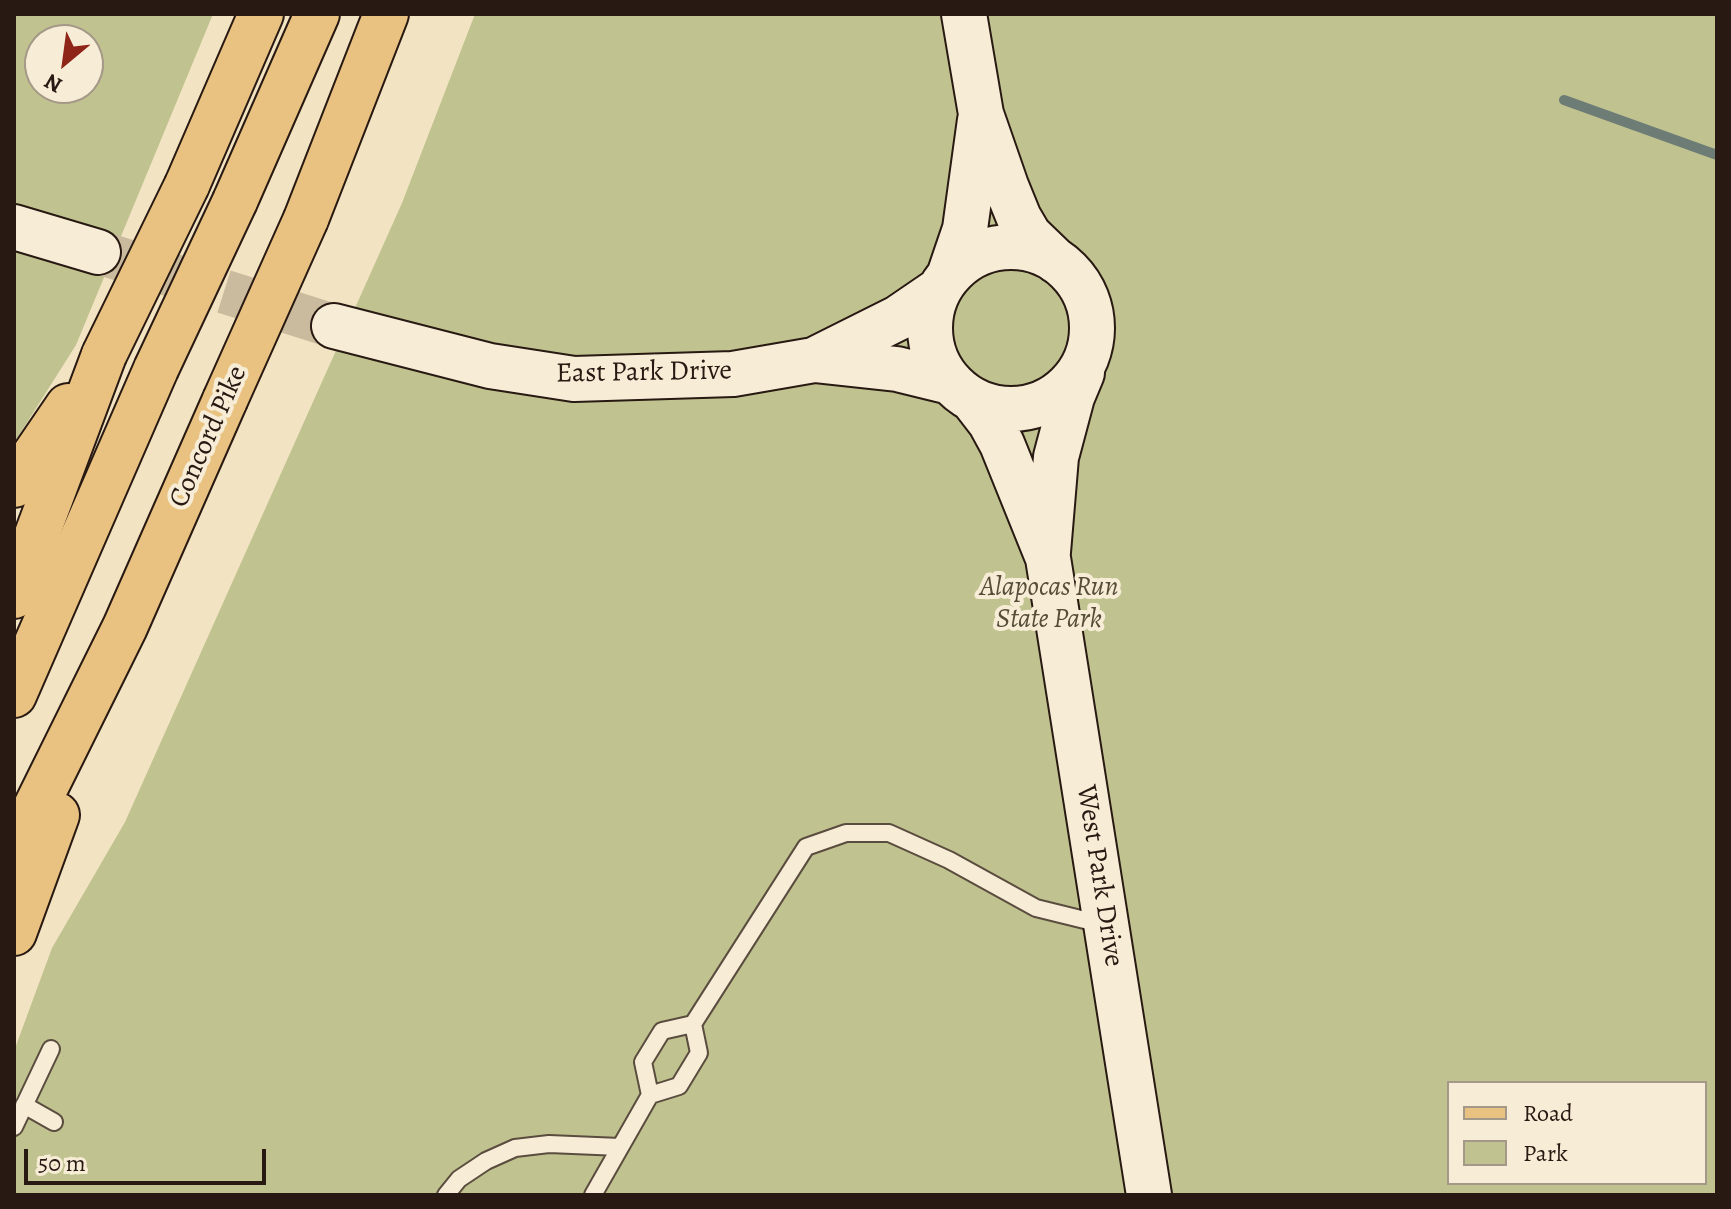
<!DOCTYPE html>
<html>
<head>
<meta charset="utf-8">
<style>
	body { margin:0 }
	#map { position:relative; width:1731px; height:1209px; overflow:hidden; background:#f2e4c2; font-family:Alegreya,serif }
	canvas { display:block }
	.frame { position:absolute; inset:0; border:16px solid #281912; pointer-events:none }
	.legend { position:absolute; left:1447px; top:1081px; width:260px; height:104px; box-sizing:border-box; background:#f7edd7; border:2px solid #a49888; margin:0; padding:10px 14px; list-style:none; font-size:24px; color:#281912 }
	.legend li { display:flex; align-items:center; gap:16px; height:40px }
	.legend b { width:40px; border:2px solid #a49888 }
	.north { position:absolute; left:24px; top:24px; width:80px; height:80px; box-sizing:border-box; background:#f7edd7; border:2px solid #a49888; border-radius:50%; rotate:209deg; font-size:22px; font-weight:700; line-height:32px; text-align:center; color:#281912 }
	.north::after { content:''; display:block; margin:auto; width:28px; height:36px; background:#8f2418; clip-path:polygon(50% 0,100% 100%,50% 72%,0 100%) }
	.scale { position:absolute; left:24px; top:1149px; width:242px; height:36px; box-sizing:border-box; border:4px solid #281912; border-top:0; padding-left:10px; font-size:24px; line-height:28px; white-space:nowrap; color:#281912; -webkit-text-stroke:6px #f7edd7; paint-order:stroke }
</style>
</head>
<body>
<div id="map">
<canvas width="1731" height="1209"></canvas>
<div class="frame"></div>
<ul class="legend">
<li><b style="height:10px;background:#e9c281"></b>Road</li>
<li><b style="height:22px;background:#c0c28f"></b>Park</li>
</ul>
<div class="north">N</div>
<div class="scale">50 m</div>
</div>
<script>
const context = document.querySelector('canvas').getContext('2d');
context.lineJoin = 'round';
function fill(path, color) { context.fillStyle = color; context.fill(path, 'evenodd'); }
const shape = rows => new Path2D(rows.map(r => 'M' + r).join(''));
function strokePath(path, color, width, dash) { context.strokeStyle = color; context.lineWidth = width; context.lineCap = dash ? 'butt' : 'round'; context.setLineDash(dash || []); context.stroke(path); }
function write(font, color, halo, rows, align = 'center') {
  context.font = font + ' Alegreya,serif'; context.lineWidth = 8; context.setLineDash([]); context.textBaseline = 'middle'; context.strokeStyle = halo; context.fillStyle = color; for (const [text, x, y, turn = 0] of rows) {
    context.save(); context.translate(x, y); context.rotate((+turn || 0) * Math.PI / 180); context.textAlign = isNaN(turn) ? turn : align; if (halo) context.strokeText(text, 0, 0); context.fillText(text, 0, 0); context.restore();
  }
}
fill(shape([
	[14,14,213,14,76,345,14,443],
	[40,40,88,40,88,88,40,88],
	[475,14,1716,14,1717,1195,14,1195,14,1051,52,948,125,822,402,203],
	[1449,1083,1705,1083,1705,1183,1449,1183]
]), '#c0c28f');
strokePath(shape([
	[1564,100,1717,155]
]), '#6e7c76', 10);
strokePath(shape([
	[98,252,334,326]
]), '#cabb9f', 44, [44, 22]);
const lane = shape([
	[693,1024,662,1031,643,1062,650,1095,679,1086,699,1053,693,1024,806,847,846,833,889,833,949,860,1036,908,1105,925],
	[24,1105,54,1122],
	[14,1127,51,1049],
	[446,1195,459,1179,486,1161,515,1148,549,1144,620,1147],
	[593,1195,650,1095]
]);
const secondary = shape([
	[964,14,981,114,1006,186,1019,218,1029,235,1056,261],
	[14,227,98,252],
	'930 328a81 81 0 1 1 162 0a81 81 0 1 1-162 0Z',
	[949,276,965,229,980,120],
	[334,326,490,366,574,379,733,374,814,360,897,369,950,382],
	[814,360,898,318,939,290],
	[973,400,990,422,1002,444,1048,558,1149,1195],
	[1048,552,1056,457,1072,397,1082,373]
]);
const primary = shape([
	[235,201,317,14],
	[14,695,156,369]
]);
const highway = shape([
	[187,185,261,14],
	[306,219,386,14],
	[14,485,68,406],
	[14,596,104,355],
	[14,851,125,627,225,400],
	[14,933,57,815]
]);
strokePath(lane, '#5a4c3e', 20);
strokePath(secondary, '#281912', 48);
strokePath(primary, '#281912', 48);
strokePath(highway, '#281912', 48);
strokePath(lane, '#f7edd7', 16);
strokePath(secondary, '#f7edd7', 44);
strokePath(primary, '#e9c281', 44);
strokePath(highway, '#e9c281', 44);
const primaryBridge = shape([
	[156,369,235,201]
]);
const highwayBridge = shape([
	[104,355,187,185],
	[225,400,306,219]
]);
strokePath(primaryBridge, '#281912', 48, []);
strokePath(highwayBridge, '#281912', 48, []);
strokePath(primaryBridge, '#e9c281', 44);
strokePath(highwayBridge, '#e9c281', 44);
write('28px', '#281912', '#f7edd7', [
	["East Park Drive",644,373,-1],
	["Concord Pike",209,437,-66],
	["West Park Drive",1099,876,81]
]);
write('italic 28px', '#564c38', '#f7edd7', [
	["Alapocas Run",1049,588],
	["State Park",1049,620]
]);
</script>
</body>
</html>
